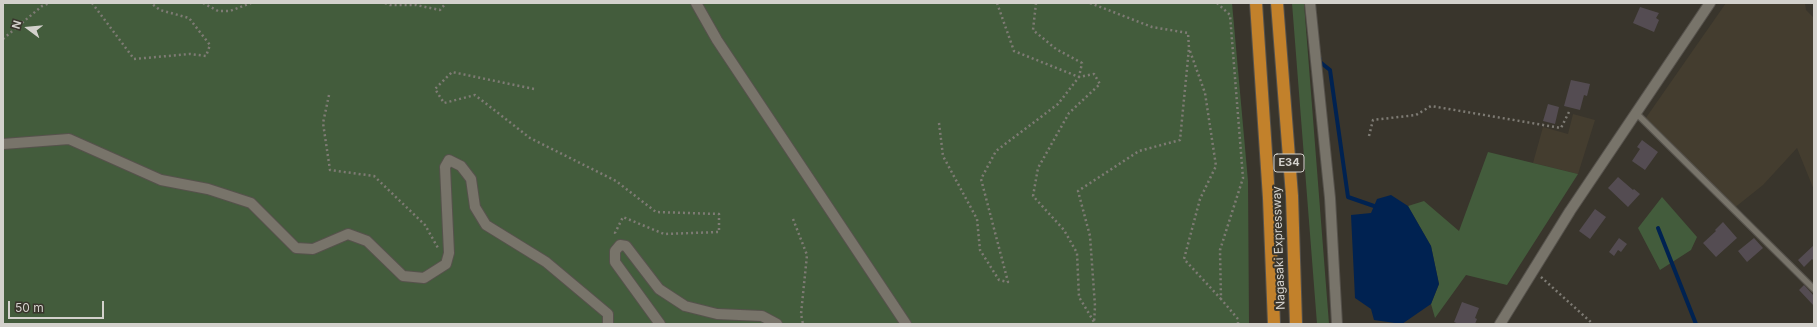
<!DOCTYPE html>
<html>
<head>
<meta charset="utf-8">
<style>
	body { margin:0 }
	#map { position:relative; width:1817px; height:327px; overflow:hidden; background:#39352c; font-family:Inter,sans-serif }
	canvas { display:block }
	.frame { position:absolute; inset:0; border:4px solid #d3d1cc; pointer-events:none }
	.north { position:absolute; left:8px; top:8px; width:40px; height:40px; -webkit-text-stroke:3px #39352c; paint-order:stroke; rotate:286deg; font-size:11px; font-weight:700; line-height:16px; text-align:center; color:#d3d1cc }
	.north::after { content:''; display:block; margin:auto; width:14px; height:18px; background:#d3d1cc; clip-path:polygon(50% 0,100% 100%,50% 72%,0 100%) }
	.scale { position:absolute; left:8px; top:301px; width:96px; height:18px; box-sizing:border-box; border:2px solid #d3d1cc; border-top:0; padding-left:5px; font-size:12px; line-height:14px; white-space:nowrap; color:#d3d1cc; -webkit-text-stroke:3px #39352c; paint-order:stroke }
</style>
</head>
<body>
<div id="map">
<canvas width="1817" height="327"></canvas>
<div class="frame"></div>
<div class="north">N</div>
<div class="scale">50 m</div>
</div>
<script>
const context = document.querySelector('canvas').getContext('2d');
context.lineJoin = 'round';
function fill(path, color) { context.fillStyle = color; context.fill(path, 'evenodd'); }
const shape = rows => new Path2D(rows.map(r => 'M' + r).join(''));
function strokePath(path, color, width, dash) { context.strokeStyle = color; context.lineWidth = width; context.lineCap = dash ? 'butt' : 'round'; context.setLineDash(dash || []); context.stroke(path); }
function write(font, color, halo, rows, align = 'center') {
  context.font = font + ' Inter,sans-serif'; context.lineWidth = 4; context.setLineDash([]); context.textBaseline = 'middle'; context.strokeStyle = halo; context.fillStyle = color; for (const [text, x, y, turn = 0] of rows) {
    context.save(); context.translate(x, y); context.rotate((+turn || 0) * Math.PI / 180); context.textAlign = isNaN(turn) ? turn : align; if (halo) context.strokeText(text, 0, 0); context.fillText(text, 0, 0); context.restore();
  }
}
fill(shape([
	[1726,3,1805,3,1806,10,1814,18,1814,190,1797,148,1763,185,1733,209,1643,122],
	[1573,114,1595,120,1578,174,1533,163,1543,127,1568,134]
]), '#443d2f');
fill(shape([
	[3,3,1232,3,1248,181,1249,324,3,324],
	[1292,3,1304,3,1329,324,1317,324],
	[1488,152,1578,174,1507,285,1466,275,1435,318,1431,304,1439,284,1431,246,1408,206,1424,201,1459,231],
	[1662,197,1697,237,1691,250,1660,270,1638,228]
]), '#435c3c');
fill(shape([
	[1391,195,1408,206,1431,246,1439,284,1431,304,1402,324,1374,320,1371,309,1355,298,1351,215,1371,213,1377,199]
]), '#002251');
strokePath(shape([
	[1320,59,1320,62,1330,70,1348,197,1374,206],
	[1658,228,1696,324]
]), '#002251', 4);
fill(shape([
	[1640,7,1659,13,1656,18,1659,20,1654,32,1633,23],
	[1571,80,1590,84,1587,96,1584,95,1580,110,1564,106],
	[1548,104,1559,107,1555,124,1543,121],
	[1642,140,1658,152,1645,170,1632,161,1640,149,1637,147],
	[1618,177,1633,190,1634,189,1640,194,1628,207,1608,188],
	[1595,209,1606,217,1590,239,1579,231],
	[1723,222,1737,238,1716,257,1703,243,1716,231,1715,230],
	[1619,238,1627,244,1621,252,1618,250,1614,256,1609,252],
	[1754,238,1763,248,1747,262,1738,251],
	[1814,245,1814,261,1812,259,1804,267,1798,260],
	[1804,285,1814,296,1814,306,1799,290],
	[1462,302,1479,308,1475,318,1477,319,1475,324,1459,324,1454,322]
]), '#544c52');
const lane = shape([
	[1636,113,1814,289]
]);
const street = shape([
	[696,3,717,40,906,324],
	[1310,3,1330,198,1337,324],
	[3,144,69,139,161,180,208,189,251,203,296,248,313,249,348,234,367,241,403,276,424,278,446,264,449,253,445,167,449,160,461,166,471,179,475,207,486,225,546,262,608,314,608,324],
	[660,324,615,262,615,251,620,245,626,246,659,289,685,306,717,314,762,316,777,324]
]);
const secondary = shape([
	[1500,324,1570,211,1710,3]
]);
const highway = shape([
	[1256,3,1269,198,1274,324],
	[1277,3,1292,196,1296,324]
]);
strokePath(lane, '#56524c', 8);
strokePath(street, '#56524c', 12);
strokePath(secondary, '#56524c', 12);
strokePath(highway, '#56524c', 14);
strokePath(shape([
	[92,3,134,59,190,54,206,56,210,45,189,18,160,10,151,3],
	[203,3,218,11,230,11,251,3],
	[385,3,390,5,416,5,440,10,446,3],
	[997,3,1014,51,1079,77,1094,74,1100,84,1069,113,1038,168,1033,196,1064,230,1077,253,1079,297,1094,322],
	[1090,3,1152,27,1188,33,1189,48,1180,140,1139,151,1078,191,1090,236,1095,306,1094,324],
	[1217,3,1230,15,1243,178,1220,250,1221,299,1238,319,1238,324],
	[3,39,42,6,50,3],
	[1190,51,1205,93,1216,166,1200,199,1184,259,1221,299],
	[534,89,452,72,435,89,444,103,475,95,530,138,616,181,656,212,719,214,719,232,664,234,623,217,615,233,616,236],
	[329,95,323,123,330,170,374,176,425,225,438,248],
	[939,123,943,156,977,219,980,250,999,280,1008,282,981,179,996,151,1058,104,1079,77,1082,63,1056,49,1033,30,1036,3],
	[1369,136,1373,120,1416,115,1431,106,1561,128,1569,112],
	[793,219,807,255,801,314,803,324],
	[1541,277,1593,324]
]), '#7e7b74', 2.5, [2, 3]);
strokePath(lane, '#78746a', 5.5);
strokePath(street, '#78746a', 10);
strokePath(secondary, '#78746a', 10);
strokePath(highway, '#c2812b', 12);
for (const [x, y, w] of [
	[1289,163,30]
]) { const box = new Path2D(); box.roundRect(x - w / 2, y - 9, w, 18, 3); context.fillStyle = '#39352c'; context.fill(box); strokePath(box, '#d3d1cc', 1); }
write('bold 11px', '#d3d1cc', null, [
	["E34",1289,163]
]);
write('12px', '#d3d1cc', '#39352c', [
	["Nagasaki Expressway",1279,248,-92]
]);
</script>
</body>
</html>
